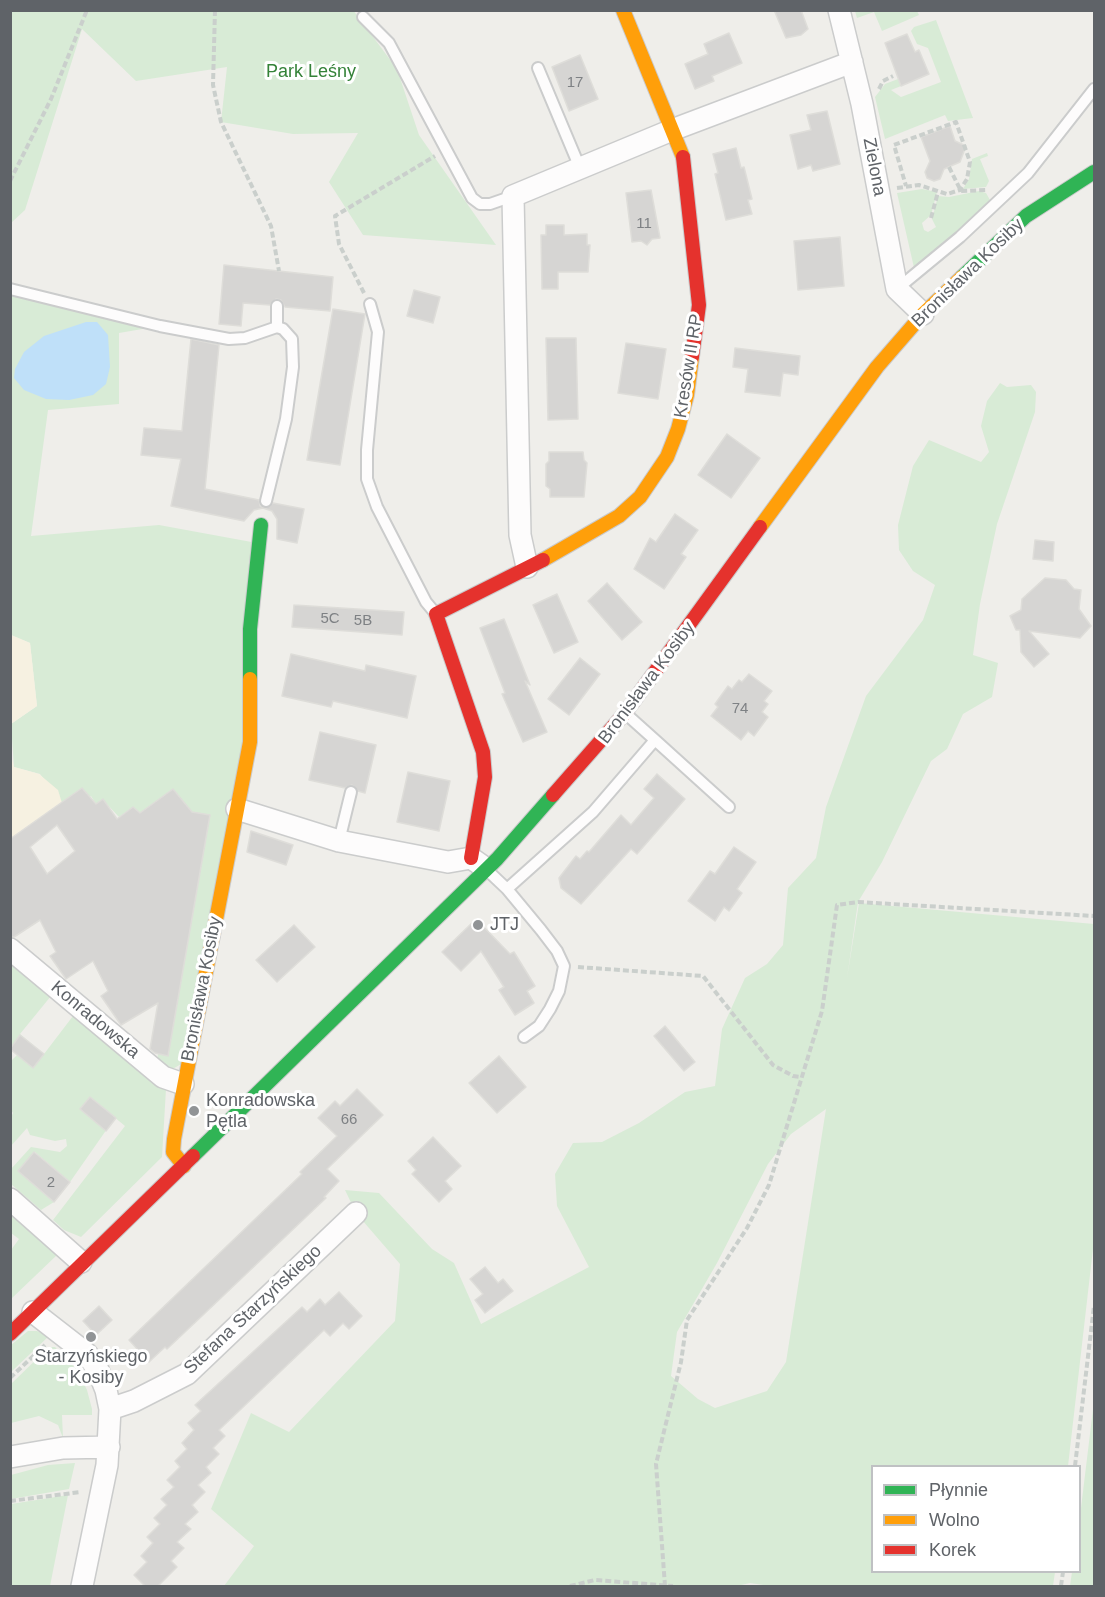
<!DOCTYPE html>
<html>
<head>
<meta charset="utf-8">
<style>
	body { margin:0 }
	#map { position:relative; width:1105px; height:1597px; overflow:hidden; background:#efeeea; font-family:Helvetica,sans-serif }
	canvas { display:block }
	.frame { position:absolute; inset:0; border:12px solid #5f6368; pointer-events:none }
	.legend { position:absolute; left:871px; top:1465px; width:210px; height:108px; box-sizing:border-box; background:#fff; border:2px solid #bfc1c3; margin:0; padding:8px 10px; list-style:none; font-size:18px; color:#5f6368 }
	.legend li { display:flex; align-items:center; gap:12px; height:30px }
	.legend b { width:30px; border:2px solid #bfc1c3 }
</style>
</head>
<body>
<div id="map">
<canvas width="1105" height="1597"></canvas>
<div class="frame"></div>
<ul class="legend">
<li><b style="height:8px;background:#30b455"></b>Płynnie</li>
<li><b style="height:8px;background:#ff9f0a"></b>Wolno</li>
<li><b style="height:8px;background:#e5322d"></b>Korek</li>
</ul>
</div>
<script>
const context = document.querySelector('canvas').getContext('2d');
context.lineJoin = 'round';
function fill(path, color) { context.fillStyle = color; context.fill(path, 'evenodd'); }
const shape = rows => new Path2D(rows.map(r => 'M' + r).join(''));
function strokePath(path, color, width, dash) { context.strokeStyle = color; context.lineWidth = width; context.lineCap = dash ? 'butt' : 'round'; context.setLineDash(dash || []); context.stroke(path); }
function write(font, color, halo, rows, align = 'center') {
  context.font = font + ' Helvetica,sans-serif'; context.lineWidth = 6; context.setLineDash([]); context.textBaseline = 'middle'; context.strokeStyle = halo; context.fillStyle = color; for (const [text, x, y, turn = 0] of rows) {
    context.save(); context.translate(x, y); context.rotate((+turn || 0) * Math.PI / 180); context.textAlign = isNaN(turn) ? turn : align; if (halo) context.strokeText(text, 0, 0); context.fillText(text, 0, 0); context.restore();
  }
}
fill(shape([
	[353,10,397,69,419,135,496,245,363,235,329,182,358,133,293,134,221,122,227,67,136,81,82,29,25,210,11,223,11,11],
	[872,10,917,11,919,15,882,31,874,12,857,18,855,11],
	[936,20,973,118,948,121,945,115,885,139,875,97,885,84,898,79,901,86,891,90,901,97,941,82,928,48,917,44,911,31,914,27],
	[987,153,988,156,980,159,989,181,986,187,963,189,969,179,972,159],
	[922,189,937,192,931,215,922,223,924,230,928,232,936,227,932,219,938,196,949,197,979,191,986,193,990,200,915,272,897,193],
	[10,295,154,327,119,333,119,404,48,410,31,536,159,525,257,543,246,742,183,1063,169,1071,157,1062,158,1054,168,1055,210,815,192,812,173,789,140,813,133,807,119,817,103,800,96,804,91,796,83,802,62,803,40,774,14,767,11,724,37,706,30,643,11,635],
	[1000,383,1007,387,1031,385,1036,392,1035,412,997,524,980,604,973,655,998,663,992,697,963,714,947,749,931,761,882,862,858,902,847,978,859,903,1094,924,1094,1240,1068,1466,872,1466,872,1572,1055,1572,1053,1586,770,1586,750,1583,737,1586,224,1586,254,1546,211,1509,251,1413,289,1432,395,1321,400,1264,356,1213,345,1190,379,1193,432,1249,454,1263,481,1324,589,1267,557,1206,555,1174,573,1143,602,1142,639,1123,685,1092,715,1086,722,1029,745,978,767,964,783,945,788,888,816,858,826,807,866,696,923,620,935,585,913,571,899,550,898,525,913,466,929,440,981,462,989,452,981,426,987,401],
	[826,1109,786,1362,767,1391,715,1408,698,1399,671,1376,677,1332,717,1263,768,1164,791,1134],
	[10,964,51,996,20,1034,44,1054,73,1016,166,1089,162,1157,81,1237,64,1230,53,1220,125,1126,90,1097,80,1109,107,1129,70,1182,35,1152,18,1171,54,1202,41,1210,11,1184,11,1169,31,1147,60,1152,67,1146,66,1139,55,1141,30,1135,27,1128,11,1146,11,1117,13,1113,11,1110,11,1061,17,1055,11,1049],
	[11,1215,57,1255,11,1299,11,1250,19,1239,11,1233],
	[28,1331,37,1331,49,1336,11,1372,11,1345],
	[49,1347,55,1347,77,1370,87,1390,92,1409,92,1415,62,1415,63,1438,58,1425,39,1416,11,1423,11,1384],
	[1094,1401,1094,1586,1070,1586,1072,1572,1080,1572,1080,1516],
	[75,1463,69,1489,11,1499,11,1475,48,1465],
	[68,1495,50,1586,11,1586,11,1504]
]), '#d8ebd6');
fill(shape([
	[11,635,30,643,37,706,11,724],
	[10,750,14,767,39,774,58,790,62,803,10,840]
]), '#f6f1e1');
fill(shape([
	[86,322,97,322,108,335,110,367,106,384,93,395,69,400,46,399,24,390,14,378,15,369,24,352,44,336]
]), '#bfe0f9');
const building = shape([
	[774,10,801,10,808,29,801,35,786,38,774,10],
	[729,33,742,63,712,76,714,81,695,89,685,64,708,54,704,44,729,33],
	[907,34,915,52,919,50,929,74,901,86,885,43,907,34],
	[580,55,598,99,569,111,552,67,580,55],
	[827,111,840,164,813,171,811,165,798,169,790,135,811,130,807,115,827,111],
	[950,126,955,141,966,146,960,162,944,169,940,179,934,181,927,178,925,172,930,161,921,137,950,126],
	[736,148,741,168,744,167,752,199,748,200,752,214,726,220,715,174,718,173,713,154,736,148],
	[651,190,660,238,652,239,647,245,641,241,632,242,626,193,651,190],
	[546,225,564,225,564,235,587,234,587,245,590,245,588,272,558,272,558,289,542,289,541,235,546,235,546,225],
	[840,237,844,286,798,290,794,241,840,237],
	[224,265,333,277,330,311,285,307,281,300,276,299,270,305,243,303,241,326,219,324,224,265],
	[414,290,440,297,433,323,407,316,414,290],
	[333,309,365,314,340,465,307,460,333,309],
	[546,338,576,338,578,419,548,420,546,338],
	[191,339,219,345,205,489,259,500,260,506,265,508,273,503,304,509,297,543,277,539,277,519,272,511,263,508,254,510,244,521,171,506,181,459,141,455,144,428,182,431,191,339],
	[626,343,666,349,658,399,618,393,626,343],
	[735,348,800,356,798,375,783,373,780,396,745,392,748,369,733,367,735,348],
	[727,434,760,458,731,498,698,475,727,434],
	[549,452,583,452,584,460,587,463,584,497,550,497,550,489,546,486,546,464,549,461,549,452],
	[675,514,698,530,681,554,686,557,664,589,634,569,650,538,656,542,675,514],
	[1035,540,1054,542,1053,561,1033,559,1035,540],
	[1045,578,1066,580,1074,589,1081,590,1079,609,1091,626,1080,638,1029,631,1049,654,1034,667,1021,652,1020,630,1016,630,1010,616,1021,610,1022,599,1045,578],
	[607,583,642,622,622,640,588,601,607,583],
	[557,594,578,642,554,653,533,605,557,594],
	[294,605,404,612,402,635,292,627,294,605],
	[504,619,530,685,525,681,547,732,523,742,502,694,505,693,480,628,504,619],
	[291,654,365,671,366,665,416,676,407,718,333,701,331,707,282,696,291,654],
	[580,658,600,674,569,715,548,699,580,658],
	[749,674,772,691,764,701,768,704,762,712,768,717,754,736,748,731,741,740,711,716,718,707,715,704,728,686,732,689,739,680,742,682,749,674],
	[320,732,376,745,365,793,358,791,352,785,345,788,309,780,320,732],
	[408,772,450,781,439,831,397,822,408,772],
	[657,774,685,799,637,854,631,849,581,904,561,888,559,878,576,856,580,859,587,851,589,852,621,815,631,825,654,798,644,789,657,774],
	[82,788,96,804,103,799,117,819,133,807,140,813,173,789,192,812,210,815,168,1056,155,1053,150,1049,158,1003,121,1025,101,996,108,991,93,961,66,979,50,956,56,952,40,920,14,937,10,937,10,839,82,788],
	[57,825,75,851,47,874,30,847,57,825],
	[251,831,293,845,286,865,247,852,251,831],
	[734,847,756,862,737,889,742,893,729,911,724,907,715,921,688,901,710,871,715,874,734,847],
	[476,919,510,954,514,952,535,986,527,991,534,1003,515,1015,499,990,504,987,481,951,461,971,442,952,476,919],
	[294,925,315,947,277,982,256,960,294,925],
	[665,1026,695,1062,684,1071,654,1036,665,1026],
	[20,1035,44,1054,33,1068,10,1049,20,1035],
	[499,1056,526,1087,497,1113,469,1083,499,1056],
	[357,1089,383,1115,327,1169,339,1181,324,1197,326,1198,203,1315,167,1349,165,1347,149,1362,129,1340,302,1174,300,1172,337,1136,318,1118,335,1101,340,1106,357,1089],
	[90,1097,116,1118,106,1131,80,1109,90,1097],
	[433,1137,461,1166,445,1181,452,1189,439,1202,412,1174,416,1170,408,1161,433,1137],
	[34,1152,70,1182,54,1202,18,1171,34,1152],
	[485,1267,498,1283,503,1279,513,1291,485,1313,475,1300,483,1294,470,1279,485,1267],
	[339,1292,362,1316,349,1329,343,1323,330,1336,324,1330,219,1430,225,1436,213,1448,219,1454,206,1467,211,1473,198,1485,205,1492,192,1505,198,1512,185,1524,191,1529,177,1542,184,1548,171,1561,177,1567,157,1587,146,1587,134,1575,147,1562,141,1556,153,1543,147,1537,160,1524,154,1518,167,1505,161,1499,174,1487,167,1480,180,1467,175,1461,187,1449,182,1443,194,1430,188,1423,201,1411,195,1405,302,1307,307,1312,320,1299,325,1305,339,1292],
	[99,1306,112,1320,96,1335,83,1321,99,1306]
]);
fill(building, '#d6d5d3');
strokePath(building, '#deddd9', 1.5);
const lane = shape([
	[363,17,389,43,472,198,480,204,490,204,513,196],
	[538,68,580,168],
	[10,289,160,326,229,339,245,338,277,327],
	[897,289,960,237,1028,173,1094,89],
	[370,304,378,332,367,450,367,479,377,507,426,602,436,614],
	[266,501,286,419,293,367,292,339,283,329,277,327,277,306],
	[626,714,655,740],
	[339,841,351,792],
	[488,871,507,889,541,930,557,951,564,966,559,991,550,1009,539,1026,524,1037],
	[507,889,593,812,655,740,729,807]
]);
const street = shape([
	[839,10,862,104,897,289,923,314],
	[527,567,520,535,513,196,672,130,852,62],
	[237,809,339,841,448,862,471,858,481,865],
	[10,949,163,1077,183,1084],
	[10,1199,81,1262],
	[33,1312,87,1354,98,1370,106,1390,110,1409,107,1465,82,1586],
	[110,1409,134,1401,187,1374,356,1213],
	[10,1457,63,1448,109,1447]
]);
const fast = shape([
	[962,277,1026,216,1094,172],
	[250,679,250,629,261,525],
	[193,1156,497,859,553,795]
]);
const slow = shape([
	[623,10,683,157],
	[760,527,877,367,923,314,962,277],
	[543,560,619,516,640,497,667,457,678,429,687,395,692,357],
	[184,1166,173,1152,174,1139,250,742,250,679]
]);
const jam = shape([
	[683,157,699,305,692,357],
	[553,795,625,713,760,527],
	[471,858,485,777,483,752,436,614,543,560],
	[10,1334,193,1156]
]);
strokePath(lane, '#cbcccc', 14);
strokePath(street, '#cbcccc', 24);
strokePath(fast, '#cacacb', 16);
strokePath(slow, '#cacacb', 16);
strokePath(jam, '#cacacb', 16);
strokePath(shape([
	[215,10,213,85,221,122,271,226,279,271],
	[879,89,883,81,893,76],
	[949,167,961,191,986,190],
	[10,181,51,99,87,10],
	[897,188,919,185,947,194,960,190,967,179,970,162,956,122,894,145,906,186],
	[931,218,938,192],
	[364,293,339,244,335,216,435,156],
	[578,967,703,976,773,1065,793,1076,801,1077],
	[10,1378,45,1345],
	[1075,1466,1094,1306],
	[10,1501,81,1492],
	[570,1586,595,1580,673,1586],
	[665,1586,656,1464,681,1362,687,1320,747,1228,769,1185,822,1011,837,905,858,902,1094,916],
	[1061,1586,1063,1572]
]), '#cacfcc', 4, [6, 3]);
strokePath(lane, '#fdfcfc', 10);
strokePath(street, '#fdfcfc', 21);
strokePath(fast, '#30b455', 14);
strokePath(slow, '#ff9f0a', 14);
strokePath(jam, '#e5322d', 14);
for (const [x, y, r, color] of [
	[478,925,6,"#919496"],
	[194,1111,6,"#919496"],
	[91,1337,6,"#919496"]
]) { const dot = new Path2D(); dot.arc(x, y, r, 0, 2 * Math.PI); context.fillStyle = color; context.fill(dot); strokePath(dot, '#fff', 2); }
write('15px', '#7e8184', null, [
	["17",575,83],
	["11",644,224],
	["5C",330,619],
	["5B",363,621],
	["74",740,709],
	["66",349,1120],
	["2",51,1183]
]);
write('18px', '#348238', '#fff', [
	["Park Leśny",311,72]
]);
write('18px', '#5f6368', '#fff', [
	["Zielona",874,167,79],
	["Bronisława Kosiby",968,273,-44],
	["Kresów II RP",689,366,-81],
	["Bronisława Kosiby",647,683,-53],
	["Bronisława Kosiby",202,989,-79],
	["Konradowska",95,1020,40],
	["Stefana Starzyńskiego",253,1310,-43]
]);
write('18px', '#5f6368', '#fff', [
	["JTJ",490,925],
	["Konradowska",206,1101],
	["Pętla",206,1122],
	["Starzyńskiego",91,1357,"center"],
	["- Kosiby",91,1378,"center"]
], 'left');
</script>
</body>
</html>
